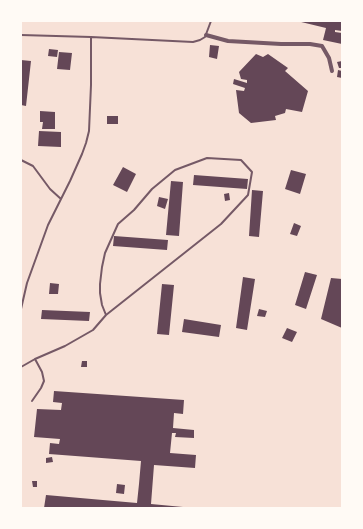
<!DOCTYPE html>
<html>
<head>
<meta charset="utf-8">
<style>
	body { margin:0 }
	#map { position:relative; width:363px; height:529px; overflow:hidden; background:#f7e1d7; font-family:Poppins,sans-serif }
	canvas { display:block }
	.frame { position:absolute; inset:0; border:22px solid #fffaf5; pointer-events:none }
</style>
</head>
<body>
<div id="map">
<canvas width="363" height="529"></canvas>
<div class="frame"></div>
</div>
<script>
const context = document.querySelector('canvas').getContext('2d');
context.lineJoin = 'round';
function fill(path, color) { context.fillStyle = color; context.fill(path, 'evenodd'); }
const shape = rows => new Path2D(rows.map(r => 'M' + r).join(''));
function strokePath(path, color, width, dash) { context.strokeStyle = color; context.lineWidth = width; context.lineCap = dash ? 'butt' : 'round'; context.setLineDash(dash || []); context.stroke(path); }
fill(shape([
	[297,21,342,21,342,31,335,30,335,32,342,33,342,44,323,40,326,28],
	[210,45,219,46,217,59,209,57],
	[49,49,58,50,57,57,48,56],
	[59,52,72,53,70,70,57,69],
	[256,54,263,57,268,54,288,68,285,71,308,91,302,112,286,109,285,113,275,116,276,120,251,123,239,113,236,90,244,91,245,88,233,84,234,79,247,83,247,80,241,79,239,72],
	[21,60,31,61,26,106,21,105],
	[342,61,342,68,339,68,337,62],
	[338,70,342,71,342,78,337,77],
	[40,111,55,112,55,129,42,129,43,122,40,122],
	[107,116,118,116,118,124,107,124],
	[39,131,61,132,61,147,38,146],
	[123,167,136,174,127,192,113,185],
	[291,170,306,174,300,194,285,189],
	[194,175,248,179,247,189,193,185],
	[171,181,183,182,179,236,166,235],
	[252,190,263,191,259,237,249,236],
	[229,193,230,200,225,201,224,194],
	[159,197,168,199,165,209,157,206],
	[294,223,301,226,297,236,290,234],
	[114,236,168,240,167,250,113,246],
	[305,272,317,275,306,309,295,305],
	[243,277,255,279,247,330,236,328],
	[331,278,342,279,342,328,321,319],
	[50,283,59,284,58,294,49,294],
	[162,284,174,285,169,335,157,334],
	[259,309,267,311,265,317,257,316],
	[42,310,90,312,89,321,41,319],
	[184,319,221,325,219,337,182,332],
	[287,328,297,332,292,342,282,338],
	[82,361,87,361,87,367,81,367],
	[54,391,184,400,183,414,174,413,173,428,194,430,194,438,175,437,176,433,172,433,170,453,196,455,195,468,154,465,151,504,183,507,183,508,44,508,46,495,137,503,139,484,141,461,49,454,50,443,59,444,60,439,34,437,37,409,61,410,62,403,53,402],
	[52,457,53,462,46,463,46,458],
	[32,481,37,481,37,487,33,487],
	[117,484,125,485,124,494,116,493]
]), '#644757');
strokePath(shape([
	[21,35,91,37,193,42,200,40,205,37,211,21],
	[21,160,33,166,50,189,61,199],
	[21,309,27,283,48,225,70,181,82,154,86,143,89,131,91,85,91,37],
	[21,367,35,359,65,346,93,330,106,315,221,224,248,195,252,172,241,160,207,158,175,170,152,189,134,210,118,224,105,253,102,267,100,284,100,293,102,305,106,315],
	[32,401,41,388,44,381,42,372,35,359]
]), '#755966', 2);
strokePath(shape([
	[206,35,228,41,281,44,310,44,322,46,329,58,332,71]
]), '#755966', 4);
</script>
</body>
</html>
